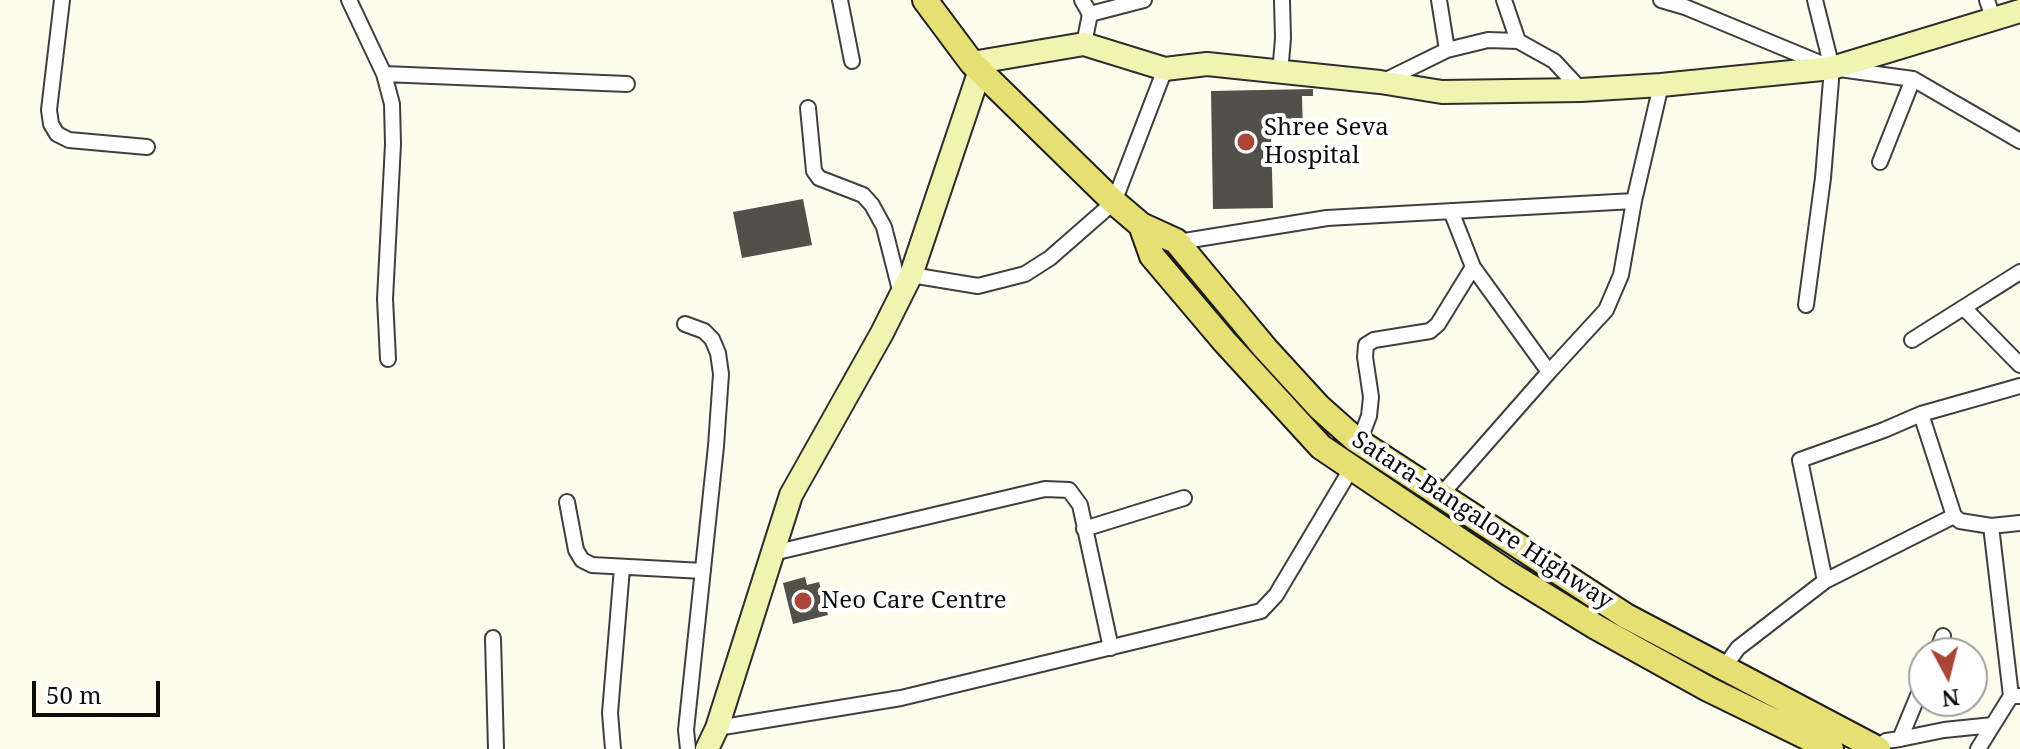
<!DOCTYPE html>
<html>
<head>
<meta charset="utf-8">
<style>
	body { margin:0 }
	#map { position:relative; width:2020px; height:749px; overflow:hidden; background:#fdfced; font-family:"Noto Serif",serif }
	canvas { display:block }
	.north { position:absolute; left:1908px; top:637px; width:80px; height:80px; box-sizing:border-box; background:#fff; border:2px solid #9e9e9e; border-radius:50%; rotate:173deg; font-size:22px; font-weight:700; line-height:32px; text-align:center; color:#0c0c0c }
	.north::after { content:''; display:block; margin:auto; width:28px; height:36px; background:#a94637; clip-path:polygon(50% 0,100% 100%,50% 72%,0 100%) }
	.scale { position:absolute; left:32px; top:681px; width:128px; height:36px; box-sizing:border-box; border:4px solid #0c0c0c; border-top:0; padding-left:10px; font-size:24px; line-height:28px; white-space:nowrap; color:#0c0c0c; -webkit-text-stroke:6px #fff; paint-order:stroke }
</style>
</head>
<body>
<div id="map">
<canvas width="2020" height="749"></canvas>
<div class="north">N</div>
<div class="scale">50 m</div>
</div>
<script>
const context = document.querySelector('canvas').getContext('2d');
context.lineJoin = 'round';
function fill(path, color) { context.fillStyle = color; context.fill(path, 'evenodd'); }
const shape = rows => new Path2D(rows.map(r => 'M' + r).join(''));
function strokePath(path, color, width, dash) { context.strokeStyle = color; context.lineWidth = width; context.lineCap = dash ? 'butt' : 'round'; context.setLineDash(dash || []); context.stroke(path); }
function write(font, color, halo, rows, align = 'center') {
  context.font = font + ' "Noto Serif",serif'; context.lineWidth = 8; context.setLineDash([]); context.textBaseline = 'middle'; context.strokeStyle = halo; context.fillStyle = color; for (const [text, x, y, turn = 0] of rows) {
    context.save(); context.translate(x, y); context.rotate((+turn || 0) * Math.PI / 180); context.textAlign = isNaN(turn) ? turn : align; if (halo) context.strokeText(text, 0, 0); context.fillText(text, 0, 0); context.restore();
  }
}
fill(shape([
	[1313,89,1313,96,1302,96,1303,134,1271,135,1273,208,1213,209,1211,91],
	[803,199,812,245,742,258,733,212],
	[805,577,807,585,819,582,828,615,793,624,783,583]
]), '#534f4a');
const street = shape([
	[62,0,49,110,51,124,57,134,69,140,147,147],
	[349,0,384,74,392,104,393,144,385,299,388,359],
	[840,0,852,61],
	[1082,0,1090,14],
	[1439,0,1447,50],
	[1504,0,1518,41],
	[1661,0,1685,7,1832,68,1913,79,2020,141],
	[1987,0,1993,18],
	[1084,44,1090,14,1144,0],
	[384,74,627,84],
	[1280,74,1283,38,1282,0],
	[1384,81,1447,50,1488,40,1518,41,1554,61,1581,90],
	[808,108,814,171,819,178,863,195,872,205,884,227,901,294],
	[1880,162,1913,79],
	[1451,211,1473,267,1549,372],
	[1172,243,1327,218,1634,201],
	[911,275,978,286,1025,274,1050,258,1114,202,1165,69],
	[1806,305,1823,178,1832,68,1815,0],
	[1965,309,2020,365],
	[685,324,704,331,712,339,718,353,721,374,716,446,686,730,688,749],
	[1912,340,2020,272],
	[1355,439,1364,429,1369,416,1371,397,1365,357,1366,345,1374,340,1430,331,1438,324,1473,267],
	[1440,496,1549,372,1606,310,1621,275,1634,201,1661,85],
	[567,502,576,550,582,560,592,565,703,571],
	[1991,526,1960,521,1954,516,1921,414,2020,386],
	[1084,529,1184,498],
	[773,553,1045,489,1069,490,1080,505,1111,648],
	[1825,581,1800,460,1884,430,1921,414],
	[493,638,496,749],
	[1936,653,1943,636],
	[1723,669,1738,648,1825,581,1954,516],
	[2011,696,1991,526,2020,523],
	[717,728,901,698,1261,611,1276,595,1351,469],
	[1900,739,1924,681],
	[1876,748,1886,741,1900,739,1944,730,1993,725],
	[613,749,610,713,622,568],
	[1978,749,2011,696,2020,696]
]);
const secondary = shape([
	[972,63,1084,44,1165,69,1207,64,1380,82,1442,92,1581,90,1661,85,1832,68,2020,11],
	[707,749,717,728,791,495,882,333,911,275,980,70]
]);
const primary = shape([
	[925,0,972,63,1114,202,1141,225,1176,241,1265,348,1319,407,1355,439,1626,616,1878,749],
	[1141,225,1152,256,1224,341,1321,447,1508,573,1596,627,1708,689,1831,749]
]);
strokePath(street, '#3f3f3f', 18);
strokePath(secondary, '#2e2e2e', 26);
strokePath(primary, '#1d1d1d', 28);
strokePath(street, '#fff', 14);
strokePath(secondary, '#eff4b1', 22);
strokePath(primary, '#e6df73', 24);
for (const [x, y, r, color] of [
	[1246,142,10,"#a94637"],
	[803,601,10,"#a94637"]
]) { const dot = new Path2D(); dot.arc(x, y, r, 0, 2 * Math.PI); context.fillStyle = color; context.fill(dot); strokePath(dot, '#fff', 3); }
write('24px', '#0c0c0c', '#fff', [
	["Shree Seva",1264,128],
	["Hospital",1264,156],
	["Neo Care Centre",821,601]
], 'left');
write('24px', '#0c0c0c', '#fff', [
	["Satara-Bangalore Highway",1482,521,33]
]);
</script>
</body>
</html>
